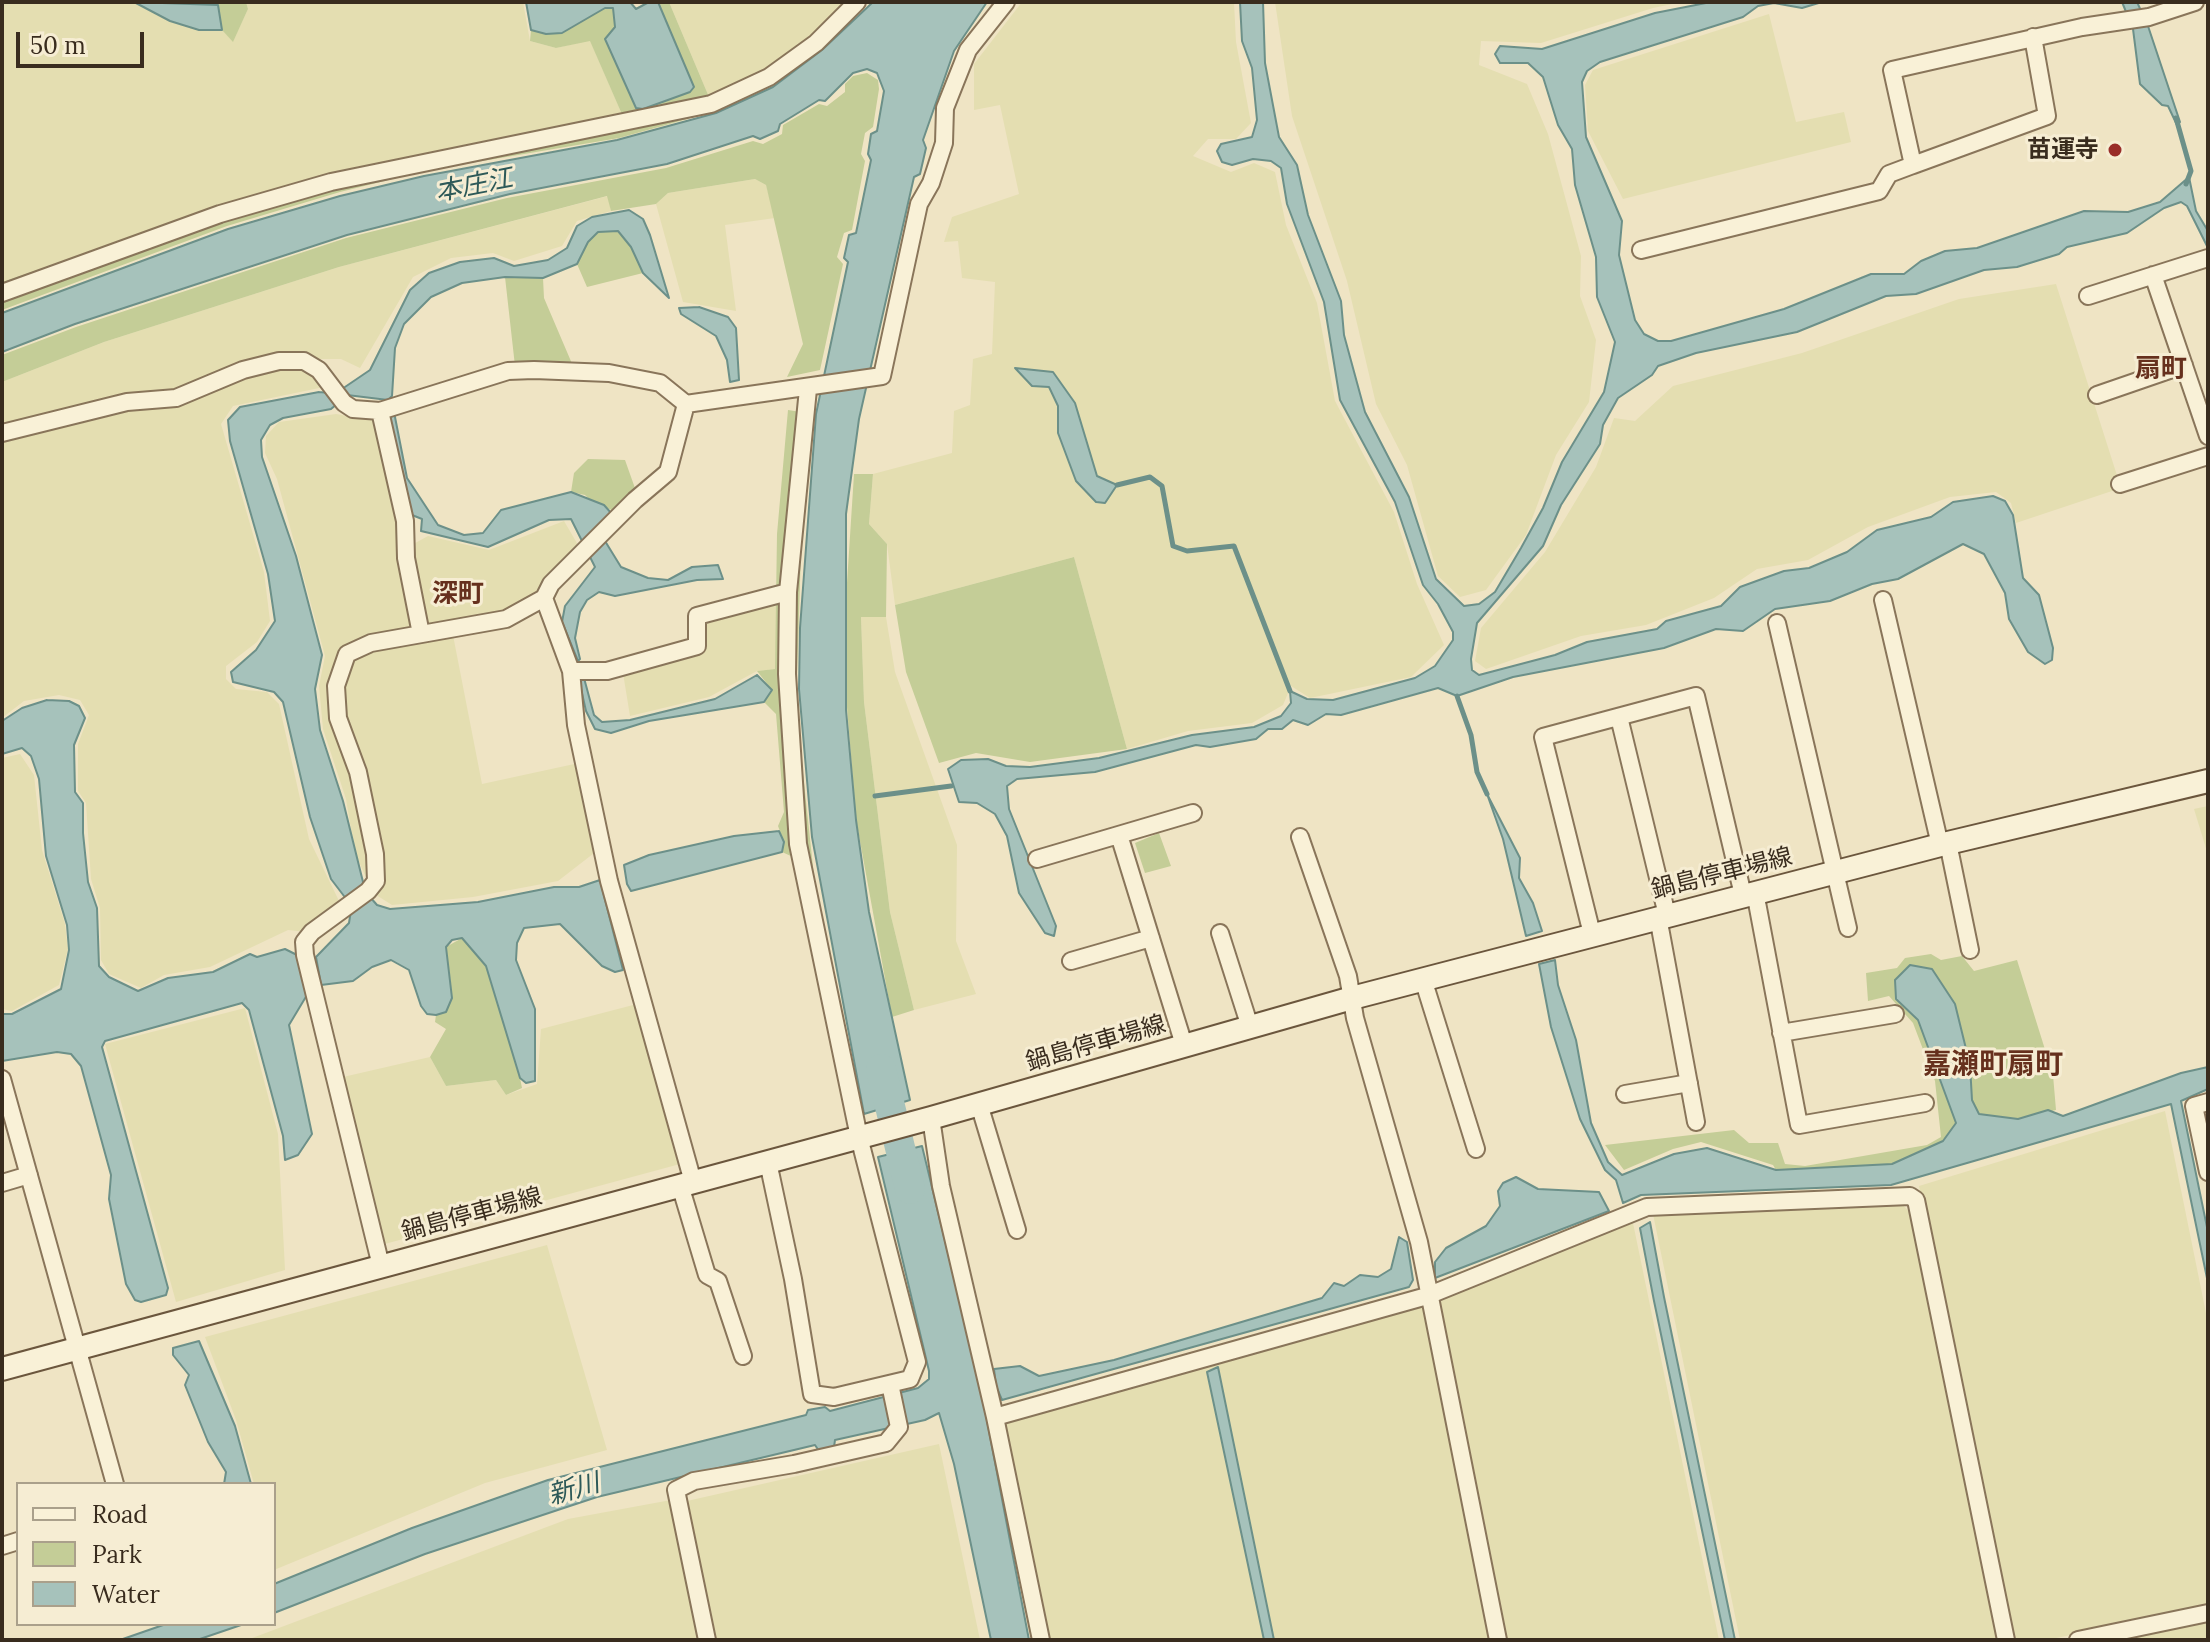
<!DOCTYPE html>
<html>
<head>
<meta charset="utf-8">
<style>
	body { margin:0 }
	#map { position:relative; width:2210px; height:1642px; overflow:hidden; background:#efe4c4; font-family:Lora,serif }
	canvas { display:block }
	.frame { position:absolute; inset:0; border:4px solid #392c1e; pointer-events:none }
	.legend { position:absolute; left:16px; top:1482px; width:260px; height:144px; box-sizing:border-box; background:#f6edd3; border:2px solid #aaa08b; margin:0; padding:10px 14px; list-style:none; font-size:24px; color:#392c1e }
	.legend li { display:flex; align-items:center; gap:16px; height:40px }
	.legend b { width:40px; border:2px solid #aaa08b }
	.scale { position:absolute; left:16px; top:32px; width:128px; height:36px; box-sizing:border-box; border:4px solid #392c1e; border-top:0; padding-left:10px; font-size:24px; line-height:28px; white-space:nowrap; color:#392c1e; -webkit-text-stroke:6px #f6edd3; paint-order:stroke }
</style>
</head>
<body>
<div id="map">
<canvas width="2210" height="1642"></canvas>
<div class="frame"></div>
<ul class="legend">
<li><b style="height:10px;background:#f9f1d7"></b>Road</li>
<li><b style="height:22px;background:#c4cd97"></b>Park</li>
<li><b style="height:22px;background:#a6c2bb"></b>Water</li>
</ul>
<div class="scale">50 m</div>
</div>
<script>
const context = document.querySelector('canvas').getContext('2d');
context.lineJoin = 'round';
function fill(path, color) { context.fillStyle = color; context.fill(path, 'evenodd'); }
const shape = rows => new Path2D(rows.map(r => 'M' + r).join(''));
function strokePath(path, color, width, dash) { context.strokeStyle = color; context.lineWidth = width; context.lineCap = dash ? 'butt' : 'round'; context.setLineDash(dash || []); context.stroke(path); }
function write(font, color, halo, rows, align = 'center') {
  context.font = font + ' Lora,"Noto Sans JP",serif'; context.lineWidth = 6; context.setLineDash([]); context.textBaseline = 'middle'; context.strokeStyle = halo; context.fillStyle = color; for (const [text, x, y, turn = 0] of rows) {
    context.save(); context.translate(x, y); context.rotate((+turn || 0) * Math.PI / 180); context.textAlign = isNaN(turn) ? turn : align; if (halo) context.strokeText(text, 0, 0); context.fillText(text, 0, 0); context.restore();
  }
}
fill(shape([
	[2,2,134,2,170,21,199,30,222,30,233,41,248,9,246,2,523,2,530,41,556,48,590,40,624,119,338,173,241,200,2,282],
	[669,2,846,2,814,36,767,70,709,97],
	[1022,2,1234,2,1236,42,1251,123,1236,139,1208,139,1193,156,1231,172,1254,163,1275,172,1286,225,1317,303,1335,401,1394,512,1417,584,1444,645,1411,677,1310,698,1291,686,1283,705,1252,723,1188,731,1127,749,1074,557,895,605,887,544,869,524,873,474,952,453,954,411,970,405,973,359,992,354,995,282,962,278,958,241,944,242,952,217,1019,194,1000,105,974,110,974,64],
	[1275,2,1682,2,1653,8,1541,43,1481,41,1479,65,1527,84,1548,134,1581,256,1580,296,1596,340,1589,402,1556,455,1526,535,1486,590,1460,597,1438,576,1407,465,1376,404,1347,281,1292,116],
	[1769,14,1796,122,1844,112,1851,142,1623,199,1588,131,1585,85,1593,70],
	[755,179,766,185,775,218,725,225,736,311,683,302,656,204,668,193],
	[608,196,611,211,577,221,562,246,514,261,493,253,451,258,413,277,360,368,341,359,320,359,295,351,247,360,177,391,122,395,2,424,2,382,104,342,339,267],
	[2056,284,2121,488,2016,523,2011,503,1996,492,1950,497,1868,527,1808,560,1757,569,1714,598,1646,625,1581,636,1486,669,1475,661,1481,628,1545,552,1596,467,1614,418,1635,421,1673,386,1802,353,1959,299],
	[293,366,310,370,324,387,233,406,221,424,264,572,270,621,257,642,226,666,226,679,236,689,267,692,279,704,309,839,340,903,307,932,288,930,210,967,164,975,141,988,109,974,101,960,100,908,91,879,86,803,78,791,78,744,89,715,80,700,59,695,24,701,2,718,2,437,138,409,180,406,245,376],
	[336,414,377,421,408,547,428,536,489,550,564,521,581,550,537,595,502,614,451,625,482,784,579,763,598,850,558,881,473,897,392,905,373,893,355,853,346,799,323,729,319,686,325,656,277,479,265,453,266,436,279,422],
	[778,600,775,669,757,671,709,697,630,716,623,673,702,647,703,620],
	[861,617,886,617,895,672,957,845,956,941,976,994,914,1010,890,912,864,702],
	[20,754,34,775,42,850,65,924,68,949,59,985,12,1011,2,1009,2,758],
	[2208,806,2208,855,2194,809],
	[637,1004,680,1164,381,1245,343,1077,430,1057,446,1086,496,1080,506,1095,537,1084,541,1029],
	[245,1008,278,1134,285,1270,176,1302,105,1044],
	[2165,1111,2208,1323,2208,1608,2046,1640,2014,1640,1919,1186],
	[1903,1205,1911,1214,2000,1640,1740,1640,1653,1214],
	[1633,1223,1719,1640,1506,1640,1437,1300],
	[547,1245,607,1450,485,1483,274,1570,274,1484,254,1484,236,1420,205,1337],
	[1422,1305,1491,1640,1049,1640,1004,1421],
	[939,1444,980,1640,717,1640,687,1501],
	[671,1500,701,1640,247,1640,568,1519],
	[2208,1622,2208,1640,2117,1640]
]), '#e4deb1');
fill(shape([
	[196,2,246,2,248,9,233,42,222,30,218,6],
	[658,2,669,2,709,97,767,70,814,36,846,2,868,2,822,47,771,84,716,111,619,138,429,170,340,192,227,226,2,310,2,282,241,200,410,157,624,119,590,41,556,48,530,41,531,30,546,34,562,33,605,8,613,8,615,27,643,109,693,87],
	[867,73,878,80,879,89,873,127,865,133,861,154,865,161,852,230,844,233,837,257,843,264,820,370,787,377,803,344,766,185,755,179,668,193,656,204,611,211,607,196,339,267,104,342,2,382,2,355,76,327,346,238,507,198,666,168,753,141,763,144,782,134,783,125,819,104,827,106,845,92,845,84,853,76],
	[618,231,631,247,643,273,587,287,577,264,588,242,598,232],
	[505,277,543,278,544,298,573,366,515,366],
	[788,410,814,414,802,520,796,708,817,904,793,857,782,852,784,842,778,826,784,812,776,714,764,702,772,690,757,671,775,669,777,534],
	[588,459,625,460,636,491,612,510,593,503,585,495,571,492,574,473],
	[854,474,873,474,869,524,887,544,886,617,861,617,864,702,890,912,914,1010,892,1017,856,819,847,707,845,614],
	[1074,557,1127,749,1030,762,976,753,939,763,906,672,895,605],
	[1159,833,1171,866,1145,873,1135,843],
	[462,938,486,966,520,1078,522,1088,506,1095,496,1080,446,1086,430,1057,446,1029,435,1022,436,1015,446,1012,451,985,446,947],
	[1931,954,1941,960,1962,956,1974,971,2017,960,2053,1075,2056,1110,2019,1119,1979,1114,1972,1100,1970,1065,1896,998,1918,1020,1956,1123,1943,1141,1892,1164,1776,1170,1773,1165,1701,1142,1673,1149,1624,1170,1605,1145,1734,1130,1749,1143,1778,1143,1785,1164,1805,1166,1927,1145,1941,1137,1935,1081,1913,1023,1889,996,1868,1001,1866,973,1897,968,1905,958]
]), '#c4cd97');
const water = shape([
	[134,2,218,5,222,30,199,30,170,21,134,2],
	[526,2,630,2,636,9,649,2,658,2,694,87,690,92,643,109,636,108,605,39,615,27,613,8,605,8,562,33,546,34,531,30,526,2],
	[873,2,987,2,954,51,923,140,926,148,920,174,914,177,859,419,846,514,846,710,856,820,869,912,910,1100,864,1114,812,837,799,689,800,628,816,414,848,262,844,258,849,235,856,233,871,160,868,154,871,134,877,131,884,91,877,73,867,69,853,73,825,101,819,100,780,124,778,131,760,139,753,136,667,164,510,194,347,235,75,324,2,352,2,313,228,229,340,196,424,176,617,140,716,113,773,87,822,50,873,2],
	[1240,2,1263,2,1265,63,1279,137,1297,165,1308,215,1341,301,1344,335,1365,412,1409,497,1436,579,1464,606,1479,604,1495,592,1521,548,1543,508,1562,462,1604,392,1615,342,1597,297,1596,257,1575,185,1572,149,1558,125,1543,77,1528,63,1500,63,1495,54,1500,46,1542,49,1655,13,1711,2,1822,2,1802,8,1774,3,1758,6,1743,17,1600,62,1587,71,1582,82,1586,137,1622,221,1619,255,1635,320,1644,334,1658,341,1671,341,1784,309,1871,274,1904,274,1921,261,1945,251,1977,248,2084,211,2128,212,2160,202,2189,177,2196,211,2208,231,2208,248,2187,206,2181,202,2164,208,2127,233,2067,247,2059,254,2017,267,1984,270,1916,294,1886,296,1797,332,1696,353,1658,366,1652,375,1618,398,1603,425,1600,444,1561,505,1543,546,1477,623,1471,659,1472,670,1479,675,1555,655,1587,642,1657,629,1666,621,1721,606,1740,587,1784,571,1809,568,1847,552,1877,530,1931,517,1953,502,1993,496,2005,501,2013,515,2023,578,2039,595,2053,648,2052,660,2045,664,2028,652,2009,619,2005,593,1984,554,1963,544,1898,579,1872,584,1830,601,1775,609,1743,631,1716,629,1664,648,1513,677,1457,696,1438,688,1341,715,1326,714,1308,725,1293,720,1282,729,1268,729,1256,739,1210,747,1196,745,1095,772,1017,779,1007,786,1009,809,1056,926,1054,936,1045,933,1019,893,1007,836,995,814,977,803,959,802,948,769,961,760,988,759,1006,766,1030,767,1099,758,1192,735,1254,727,1281,716,1291,703,1290,691,1307,699,1333,700,1415,678,1435,666,1453,640,1453,632,1438,604,1423,585,1395,502,1340,400,1324,302,1287,204,1281,168,1271,161,1253,159,1232,165,1222,162,1217,151,1221,144,1252,137,1257,120,1252,68,1242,41,1240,2],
	[2122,2,2137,2,2148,26,2180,122,2177,125,2168,106,2162,105,2140,84,2133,29,2122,2],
	[629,210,643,219,650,235,669,298,643,273,631,247,618,231,598,232,588,242,577,264,543,278,505,277,462,283,431,297,404,324,395,348,392,396,388,400,347,395,342,389,370,370,410,290,429,273,460,262,494,258,514,266,548,260,567,248,577,226,592,217,629,210],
	[699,307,728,317,736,328,739,380,730,382,727,360,716,336,681,314,679,308,699,307],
	[1015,368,1053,372,1075,403,1097,476,1117,485,1105,503,1096,502,1076,481,1058,433,1058,406,1049,387,1032,386,1015,368],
	[319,392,330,393,337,404,331,409,283,418,270,425,261,440,262,457,296,556,322,655,315,689,320,730,343,801,364,886,347,900,331,879,310,817,283,702,274,692,233,682,231,672,256,650,275,621,268,574,230,441,228,420,240,407,319,392],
	[394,412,407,478,438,525,464,535,483,533,501,510,571,492,604,505,612,514,584,545,571,519,549,520,488,547,421,531,422,519,412,515,399,481,385,418,394,412],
	[605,541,621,567,648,578,668,580,692,567,718,565,723,579,697,580,615,596,599,592,587,600,580,612,575,638,580,659,578,661,562,622,565,606,595,567,590,557,605,541],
	[757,675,772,690,764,702,649,721,611,733,595,729,586,711,579,680,584,678,594,715,602,722,630,720,715,699,757,675],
	[47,700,69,701,79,706,85,718,74,745,75,792,83,803,83,833,88,882,97,908,99,966,109,977,138,991,168,978,213,972,250,954,257,957,285,949,297,955,307,995,289,1025,312,1134,298,1155,285,1160,283,1136,249,1010,242,1003,105,1041,102,1047,168,1288,166,1295,141,1302,135,1300,126,1284,109,1199,111,1175,81,1066,71,1054,57,1052,2,1061,2,1014,12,1014,61,989,69,950,67,925,46,856,39,779,31,756,22,748,2,754,2,721,22,708,47,700],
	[1487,794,1520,858,1519,878,1533,903,1542,931,1526,936,1503,839,1487,794],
	[779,831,784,842,782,852,631,891,627,884,624,865,649,855,734,836,779,831],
	[600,880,623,970,615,972,602,966,560,924,524,928,517,943,516,960,535,1009,535,1081,526,1083,520,1078,486,966,462,938,452,940,446,947,452,998,446,1012,436,1015,427,1014,421,1006,409,970,391,960,372,967,353,981,321,985,316,957,349,923,351,910,370,897,377,905,390,909,478,902,554,887,579,887,600,880],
	[1555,960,1558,985,1576,1040,1591,1123,1608,1162,1622,1175,1674,1154,1707,1148,1776,1170,1892,1164,1943,1141,1956,1123,1918,1020,1896,999,1895,980,1910,965,1932,969,1955,1004,1970,1065,1972,1100,1979,1114,2018,1119,2048,1110,2063,1116,2181,1073,2208,1067,2208,1089,2181,1101,2208,1232,2208,1283,2171,1104,1891,1185,1641,1195,1623,1203,1616,1180,1605,1170,1580,1119,1551,1027,1539,964,1555,960],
	[922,1146,981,1389,1029,1640,991,1640,954,1464,939,1413,925,1420,835,1440,834,1447,819,1451,815,1445,597,1497,425,1554,274,1613,274,1584,412,1528,548,1480,806,1415,808,1410,825,1407,830,1411,918,1388,929,1379,929,1371,878,1157,922,1146],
	[1516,1177,1538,1189,1599,1192,1609,1211,1435,1278,1435,1262,1446,1248,1486,1226,1500,1206,1498,1191,1503,1183,1516,1177],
	[1650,1222,1664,1297,1735,1640,1725,1640,1654,1301,1640,1228,1650,1222],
	[1399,1237,1407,1242,1413,1280,1409,1287,1002,1400,996,1386,994,1369,1020,1366,1039,1376,1114,1360,1322,1298,1334,1283,1344,1286,1360,1275,1378,1277,1391,1269,1399,1237],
	[199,1341,235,1426,251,1484,224,1484,226,1472,208,1442,185,1385,189,1375,173,1355,173,1348,199,1341],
	[1218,1367,1274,1640,1264,1640,1207,1372,1218,1367],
	[166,1624,244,1624,197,1640,120,1640,166,1624]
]);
fill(water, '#a6c2bb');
strokePath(water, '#6c9089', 2);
strokePath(shape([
	[2176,118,2191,171,2186,184],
	[1117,485,1150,477,1162,486,1173,546,1187,551,1234,546,1290,691],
	[1457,696,1471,735,1477,772,1487,794],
	[875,796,951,786]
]), '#6c9089', 5);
strokePath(shape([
	[881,1069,910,1189]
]), '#a6c2bb', 30);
const street = shape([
	[1913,165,2047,116,2033,37],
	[1641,250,1879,191,1889,174,1913,165,1892,70,2082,27,2149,17,2195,2],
	[2153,275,2208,436],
	[2,293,220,214,331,182,711,104,769,77,816,43,857,2],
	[2088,296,2208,258],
	[2097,395,2184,365],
	[686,404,668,472,635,500,551,584,544,598,571,671,576,725,609,881,693,1182],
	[686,404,882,376,919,204,931,183,944,143,945,108,968,50,1006,2],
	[380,411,405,521,406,558,421,634],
	[2,433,127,402,176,398,243,370,279,361,304,361,319,370,344,403,353,409,380,411,508,371,534,370,609,373,660,383,686,404],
	[2120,484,2208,456],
	[1883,600,1940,845],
	[1777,623,1848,928],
	[571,671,607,671,697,646,697,616,788,592],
	[1619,717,1667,915],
	[1119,835,1184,1045],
	[1300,837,1348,976,1355,1018,1419,1242,1498,1640],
	[1948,843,1970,950],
	[1037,859,1193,813],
	[1755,892,1799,1125,1925,1103],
	[1658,917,1696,1122],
	[1220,933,1250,1027],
	[1592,934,1543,737,1696,696,1743,895],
	[1071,961,1151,938],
	[1423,979,1476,1149],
	[1781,1033,1895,1014],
	[2,1079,115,1484],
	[1625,1094,1689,1083],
	[2208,1102,2194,1106,2208,1172],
	[979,1104,1017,1230],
	[931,1118,941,1186,995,1417,1041,1640],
	[768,1162,793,1279,812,1394,834,1397,910,1379,917,1362,859,1137,798,844,787,674,788,592,808,389],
	[2,1183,29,1175],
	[680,1185,707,1275,718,1281,743,1356],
	[381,1266,305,955,304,942,312,932,368,891,376,881,375,854,358,772,338,718,336,686,347,654,371,643,506,619,544,598],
	[995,1417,1427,1296,1647,1207,1910,1196,1916,1200,2006,1640],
	[2,1546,18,1541],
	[707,1640,676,1490,694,1481,794,1464,886,1443,899,1427,890,1384],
	[2078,1640,2208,1613]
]);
const secondary = shape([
	[2,1369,931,1118,1352,998,1948,843,2208,781]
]);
strokePath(street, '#89755a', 20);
strokePath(secondary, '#6b563d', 26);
strokePath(street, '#f9f1d7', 16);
strokePath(secondary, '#f9f1d7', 22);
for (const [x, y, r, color] of [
	[2115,150,8,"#992d29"]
]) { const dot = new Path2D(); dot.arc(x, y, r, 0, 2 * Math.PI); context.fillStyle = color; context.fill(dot); strokePath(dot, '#f6edd3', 3); }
write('bold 24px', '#392c1e', '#f6edd3', [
	["苗運寺",2099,150]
], 'right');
write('24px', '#392c1e', '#f6edd3', [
	["鍋島停車場線",1722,874,-14],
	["鍋島停車場線",1096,1044,-16],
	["鍋島停車場線",472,1215,-15]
]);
write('italic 26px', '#2d5958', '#f6edd3', [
	["本庄江",474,186,-11],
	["新川",574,1490,-16]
]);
write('bold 26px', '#66301d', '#f6edd3', [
	["扇町",2161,370],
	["深町",458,595]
]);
write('bold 28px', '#66301d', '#f6edd3', [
	["嘉瀬町扇町",1993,1065]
]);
</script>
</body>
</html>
